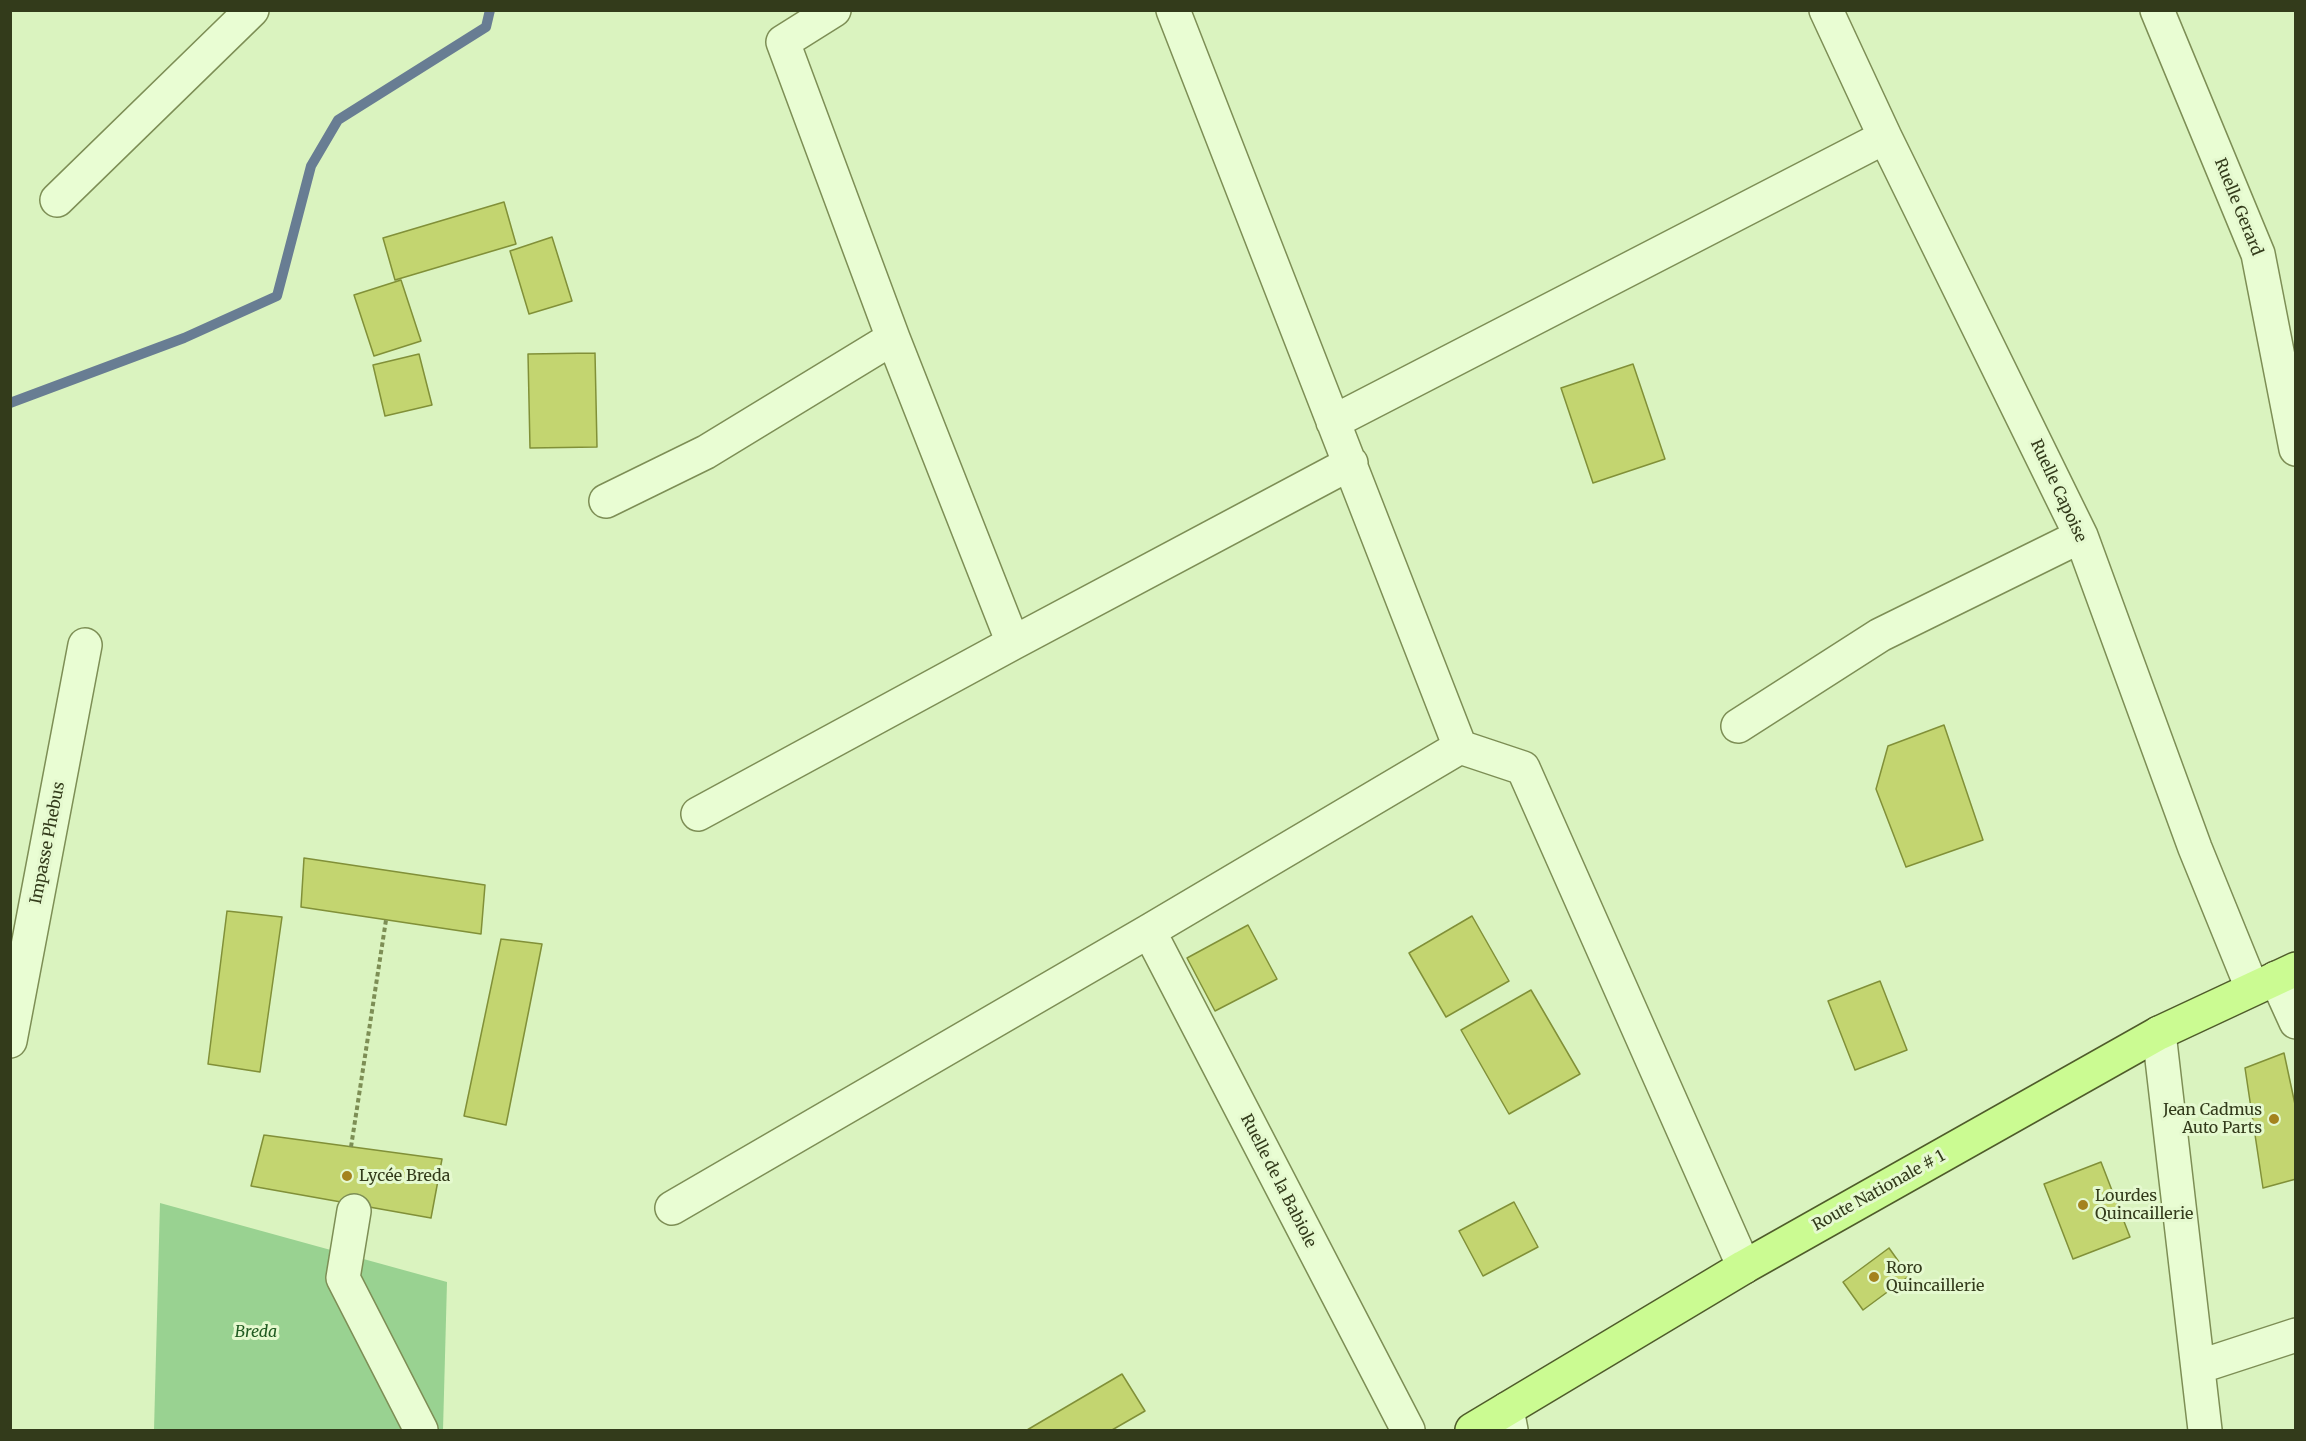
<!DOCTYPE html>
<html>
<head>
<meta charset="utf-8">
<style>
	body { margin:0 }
	#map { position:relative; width:2306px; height:1441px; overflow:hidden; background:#daf3bf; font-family:Merriweather,serif }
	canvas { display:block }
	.frame { position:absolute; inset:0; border:12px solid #333b1b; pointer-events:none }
</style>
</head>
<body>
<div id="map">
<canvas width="2306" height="1441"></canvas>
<div class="frame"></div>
</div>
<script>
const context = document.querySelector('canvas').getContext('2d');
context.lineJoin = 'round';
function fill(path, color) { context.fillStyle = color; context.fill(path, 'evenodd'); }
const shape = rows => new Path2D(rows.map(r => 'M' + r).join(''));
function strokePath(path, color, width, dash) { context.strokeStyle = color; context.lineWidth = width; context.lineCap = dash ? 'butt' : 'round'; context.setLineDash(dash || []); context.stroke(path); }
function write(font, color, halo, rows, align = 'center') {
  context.font = font + ' Merriweather,serif'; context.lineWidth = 6; context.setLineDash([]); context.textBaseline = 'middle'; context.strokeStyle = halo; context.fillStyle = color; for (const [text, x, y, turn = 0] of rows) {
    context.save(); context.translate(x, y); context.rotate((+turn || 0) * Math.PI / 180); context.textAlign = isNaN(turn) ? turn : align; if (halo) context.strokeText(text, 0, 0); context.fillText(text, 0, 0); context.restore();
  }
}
fill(shape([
	[160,1203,447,1282,443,1430,154,1430]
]), '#99d291');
strokePath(shape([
	[10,403,184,338,277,296,311,166,338,120,486,27,490,10]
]), '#687d93', 10);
const building = shape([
	[504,202,516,244,395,280,383,238,504,202],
	[552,237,572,301,529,314,510,251,552,237],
	[401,280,421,341,374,356,354,295,401,280],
	[595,353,597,447,530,448,528,354,595,353],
	[419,354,432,405,385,416,373,365,419,354],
	[1633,364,1665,459,1593,483,1561,388,1633,364],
	[1944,725,1983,840,1906,867,1876,789,1888,746,1944,725],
	[304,858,485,885,481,934,301,907,304,858],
	[227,911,282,917,260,1072,208,1064,227,911],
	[1472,916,1509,981,1446,1017,1409,953,1472,916],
	[1248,925,1277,979,1215,1011,1187,958,1248,925],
	[501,939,542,944,506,1125,464,1116,501,939],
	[1880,981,1907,1050,1855,1070,1828,1001,1880,981],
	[1531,990,1580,1074,1509,1114,1461,1030,1531,990],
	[2284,1053,2296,1109,2296,1179,2263,1188,2245,1068,2284,1053],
	[264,1135,442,1159,431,1218,251,1186,264,1135],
	[2101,1162,2130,1237,2073,1259,2044,1184,2101,1162],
	[1514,1202,1538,1247,1483,1276,1459,1231,1514,1202],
	[1889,1248,1909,1276,1863,1310,1843,1282,1889,1248],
	[1122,1374,1145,1411,1112,1430,1027,1430,1122,1374]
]);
fill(building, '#c3d570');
strokePath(building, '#819038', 1.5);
const minor = shape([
	[834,10,783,42,893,338,1013,643],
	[1173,10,1460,747,1523,768,1744,1267],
	[1826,10,1885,137,2081,536,2195,848,2252,988],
	[2157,10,2258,254,2296,449],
	[57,200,252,10],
	[1333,422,1885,137],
	[606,501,706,452,893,338],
	[1738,726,1880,635,2081,536],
	[698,814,1013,643,1351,463],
	[1149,931,1408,1430],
	[2276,978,2296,1022],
	[2159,1033,2205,1430],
	[10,1041,85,645],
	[672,1208,1149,931,1460,747],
	[354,1211,343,1278,421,1430],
	[2198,1367,2296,1335],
	[1507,1409,1511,1430]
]);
const major = shape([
	[1472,1430,1744,1267,2159,1033,2296,969]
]);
strokePath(minor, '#7d8e55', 36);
strokePath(major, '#4f5b2a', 36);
strokePath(shape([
	[351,1147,386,920]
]), '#7d8e55', 4, [4.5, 3]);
strokePath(minor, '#e9fdd3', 33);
strokePath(major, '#cbfb92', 33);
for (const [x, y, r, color] of [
	[2274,1119,6,"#a4831e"],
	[347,1176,6,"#a4831e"],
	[2083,1205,6,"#a4831e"],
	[1874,1277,6,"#a4831e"]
]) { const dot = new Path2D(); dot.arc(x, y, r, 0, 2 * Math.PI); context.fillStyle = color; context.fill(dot); strokePath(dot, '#e5f9cf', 2); }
write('16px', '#333b1b', '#e5f9cf', [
	["Ruelle Gerard",2238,207,68],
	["Ruelle Capoise",2058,491,65],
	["Impasse Phebus",48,843,-79],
	["Ruelle de la Babiole",1278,1181,63],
	["Route Nationale # 1",1879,1191,-29]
]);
write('16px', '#333b1b', '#e5f9cf', [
	["Jean Cadmus",2262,1110,"right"],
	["Auto Parts",2262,1128,"right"],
	["Lycée Breda",359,1176],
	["Lourdes",2095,1196],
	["Quincaillerie",2095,1214],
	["Roro",1886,1268],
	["Quincaillerie",1886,1286]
], 'left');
write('italic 16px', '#1f5a20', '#e5f9cf', [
	["Breda",256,1332]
]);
</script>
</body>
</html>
